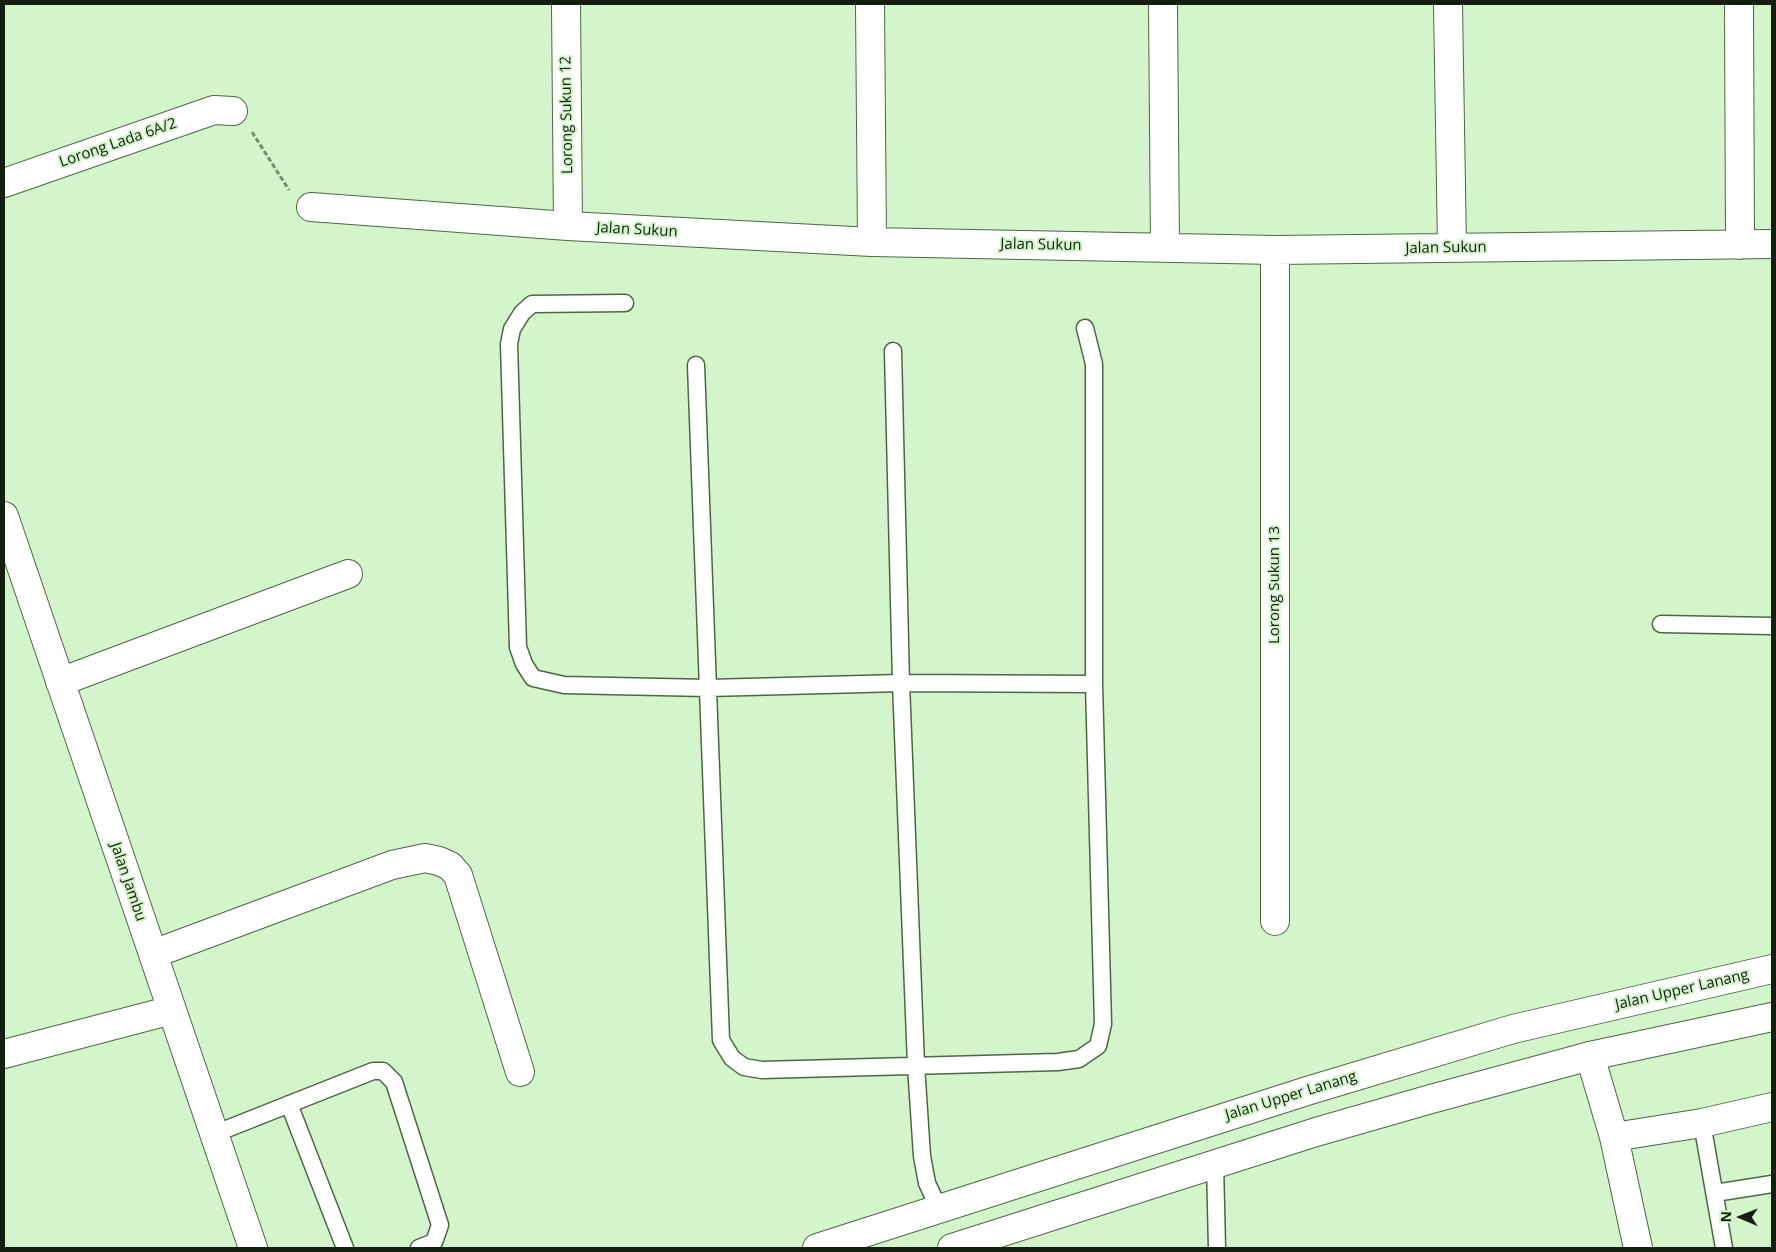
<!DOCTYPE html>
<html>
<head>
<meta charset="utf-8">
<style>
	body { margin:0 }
	#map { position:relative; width:1776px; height:1252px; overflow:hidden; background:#d4f4cc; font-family:"Open Sans",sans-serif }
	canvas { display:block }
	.frame { position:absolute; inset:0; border:5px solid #141f11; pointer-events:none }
	.north { position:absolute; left:1716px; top:1192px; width:50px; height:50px; -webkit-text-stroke:4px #d4f4cc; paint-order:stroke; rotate:271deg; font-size:14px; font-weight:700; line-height:20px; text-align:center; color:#141f11 }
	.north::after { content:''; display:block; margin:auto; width:18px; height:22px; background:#141f11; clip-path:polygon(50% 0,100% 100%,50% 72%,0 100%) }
</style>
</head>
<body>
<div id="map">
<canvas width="1776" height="1252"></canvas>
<div class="frame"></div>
<div class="north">N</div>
</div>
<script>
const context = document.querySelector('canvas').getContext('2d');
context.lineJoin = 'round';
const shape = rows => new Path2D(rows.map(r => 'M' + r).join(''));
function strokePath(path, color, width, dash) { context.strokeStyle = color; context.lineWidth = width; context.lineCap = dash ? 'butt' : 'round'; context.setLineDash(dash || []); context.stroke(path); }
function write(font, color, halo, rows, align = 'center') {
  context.font = font + ' "Open Sans",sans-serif'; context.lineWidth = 4; context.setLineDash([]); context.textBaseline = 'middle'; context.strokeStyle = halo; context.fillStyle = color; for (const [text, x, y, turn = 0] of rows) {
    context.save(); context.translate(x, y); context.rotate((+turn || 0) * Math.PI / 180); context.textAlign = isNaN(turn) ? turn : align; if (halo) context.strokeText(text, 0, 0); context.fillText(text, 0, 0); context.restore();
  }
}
const lane = shape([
	[625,303,532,304,522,313,512,329,509,344,518,647,524,664,533,678,564,685,708,688,901,683,1094,684],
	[893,351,901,683,916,1065,922,1156,927,1183,939,1209],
	[696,365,721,1040,732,1058,744,1067,762,1070,1058,1062,1079,1059,1098,1046,1103,1024,1094,684,1094,364,1085,328],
	[1661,624,1772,626],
	[289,1104,345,1248],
	[1702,1123,1724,1248],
	[214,1134,373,1071,383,1071,394,1082,440,1225,434,1242,419,1248],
	[1215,1164,1217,1248],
	[1715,1193,1772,1184]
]);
const street = shape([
	[566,4,568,226],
	[870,4,872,242],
	[1163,4,1165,247],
	[1448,4,1452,248],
	[1739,4,1740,245],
	[4,183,214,110,233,111],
	[311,207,568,226,872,242,1275,250,1772,244],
	[1275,250,1275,921],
	[4,516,253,1248],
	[60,682,348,574],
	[153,954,392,865,425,858,439,861,450,866,458,875,520,1072],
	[4,1054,172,1010],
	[1590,1056,1614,1137,1638,1248],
	[1614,1137,1702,1123,1772,1107]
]);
const secondary = shape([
	[817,1248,1307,1091,1513,1029,1772,969],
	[952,1248,1316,1132,1431,1099,1590,1056,1772,1017]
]);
strokePath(lane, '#4c6745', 19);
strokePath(street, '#4c6745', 30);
strokePath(secondary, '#4c6745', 30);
strokePath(shape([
	[252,132,289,190]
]), '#768c70', 3, [5, 2.5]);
strokePath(lane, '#fff', 16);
strokePath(street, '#fff', 28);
strokePath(secondary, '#fff', 28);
write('15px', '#141f11', '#d4f4cc', [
	["Lorong Sukun 12",567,115,-91],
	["Lorong Lada 6A/2",118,143,-19],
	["Jalan Sukun",637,230,3],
	["Jalan Sukun",1041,245,1],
	["Jalan Sukun",1446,248,-1],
	["Lorong Sukun 13",1275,585,-90],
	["Jalan Jambu",128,882,71],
	["Jalan Upper Lanang",1682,990,-13],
	["Jalan Upper Lanang",1291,1096,-17]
]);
</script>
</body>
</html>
